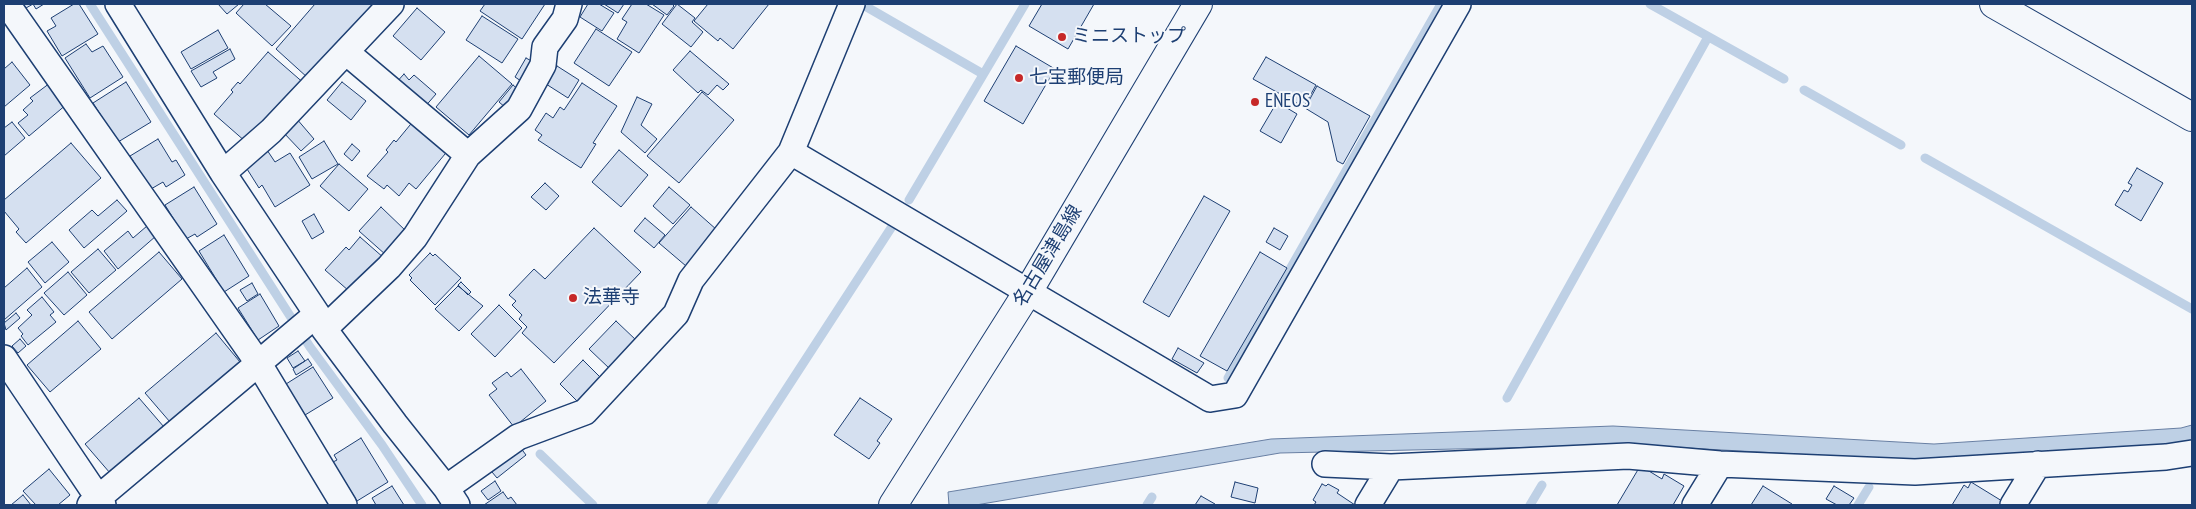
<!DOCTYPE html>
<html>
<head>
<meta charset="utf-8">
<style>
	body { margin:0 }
	#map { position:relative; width:2196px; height:509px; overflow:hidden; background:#f4f7fb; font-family:"PT Sans Narrow",sans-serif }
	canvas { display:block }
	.frame { position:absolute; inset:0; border:5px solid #1d3f73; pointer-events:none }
</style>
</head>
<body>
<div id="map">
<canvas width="2196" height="509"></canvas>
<div class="frame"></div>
</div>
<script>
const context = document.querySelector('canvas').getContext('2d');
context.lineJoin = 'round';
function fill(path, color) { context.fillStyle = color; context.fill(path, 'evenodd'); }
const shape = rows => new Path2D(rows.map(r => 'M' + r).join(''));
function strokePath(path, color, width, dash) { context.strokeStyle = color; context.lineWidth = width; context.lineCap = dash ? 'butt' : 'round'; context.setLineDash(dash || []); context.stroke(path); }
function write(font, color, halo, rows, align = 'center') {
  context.font = font + ' "PT Sans Narrow","Noto Sans JP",sans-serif'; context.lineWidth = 4; context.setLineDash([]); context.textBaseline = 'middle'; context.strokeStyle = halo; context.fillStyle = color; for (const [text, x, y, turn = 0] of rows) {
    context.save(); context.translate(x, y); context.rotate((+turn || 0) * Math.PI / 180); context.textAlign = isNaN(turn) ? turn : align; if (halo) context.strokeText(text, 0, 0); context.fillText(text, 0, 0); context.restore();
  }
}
const water = shape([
	[2192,425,2192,442,2186,445,1922,461,1632,445,1280,453,976,505,949,505,948,492,1271,439,1613,426,1934,444,2181,428,2192,425]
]);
fill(water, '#bed0e5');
strokePath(water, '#687fa3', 1);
strokePath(shape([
	[90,4,310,347,382,445,422,505],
	[1650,4,1784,79],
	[865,6,983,74],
	[1804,90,1901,145],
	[1925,158,2192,309],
	[909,200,1025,4],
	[1228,378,1441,4],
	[1507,398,1708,37],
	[540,454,593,505],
	[711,505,893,225],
	[1147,505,1152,497],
	[1530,505,1542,485],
	[1858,505,1869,487]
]), '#bed0e5', 9);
const building = shape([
	[23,4,44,4,36,9,33,4,26,8,23,4],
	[74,4,79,4,98,34,62,56,47,31,56,26,51,18,74,4],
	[218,4,239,4,227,14,218,4],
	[244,4,265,4,291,26,272,46,236,13,244,4],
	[315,4,374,4,373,5,375,7,308,78,276,49,315,4],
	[485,4,545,4,522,39,480,11,485,4],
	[588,4,599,4,614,13,602,31,580,17,588,4],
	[604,4,624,4,618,13,604,4],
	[632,4,646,4,664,15,639,53,617,39,627,22,622,19,632,4],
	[652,4,672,4,674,6,667,15,652,4],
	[677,4,695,18,692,22,703,32,691,47,662,24,677,4],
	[708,4,769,4,733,49,720,38,718,41,694,21,708,4],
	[1042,4,1094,4,1068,49,1029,26,1042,4],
	[417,8,445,32,421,60,393,36,417,8],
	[482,16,518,39,502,63,466,40,482,16],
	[596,29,632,52,609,86,574,63,596,29],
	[218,30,228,48,191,69,181,52,218,30],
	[86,44,92,52,103,46,123,77,90,98,65,58,86,44],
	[1016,46,1055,69,1023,124,984,101,1016,46],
	[230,49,235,59,213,72,217,78,201,87,191,71,230,49],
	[690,51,729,84,723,90,717,85,708,95,701,90,698,93,673,70,690,51],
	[268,52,306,85,246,142,214,114,233,92,231,90,238,82,240,84,268,52],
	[479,56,512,84,469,135,436,107,479,56],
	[1266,57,1316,85,1304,107,1253,79,1266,57],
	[526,58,535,63,524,83,515,77,526,58],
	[12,62,30,85,4,107,4,69,12,62],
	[557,66,579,80,568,98,546,84,557,66],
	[404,74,409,80,414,75,436,94,423,109,394,85,404,74],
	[126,82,151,122,118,142,93,103,126,82],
	[342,82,366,101,351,120,327,100,342,82],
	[50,83,67,104,29,136,18,123,28,115,23,110,33,101,30,98,50,83],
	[582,83,617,106,593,143,596,144,581,168,538,140,542,135,535,130,546,113,553,118,560,107,564,110,582,83],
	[513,85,520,91,506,108,499,102,513,85],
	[1317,86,1370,116,1343,164,1337,161,1328,122,1305,108,1317,86],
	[702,92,734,120,679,183,647,156,702,92],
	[637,97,652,104,641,125,657,139,645,153,621,132,637,97],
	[1277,102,1297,114,1281,143,1260,131,1277,102],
	[296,118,314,139,301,151,282,131,296,118],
	[415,119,450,148,416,189,409,183,399,196,387,185,384,189,367,176,388,152,386,150,394,140,396,142,415,119],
	[12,122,25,138,4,156,4,128,12,122],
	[158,139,172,162,176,160,185,175,166,187,163,182,151,189,130,156,158,139],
	[324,141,338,164,312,179,299,157,324,141],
	[71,143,101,178,26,243,16,232,19,229,4,211,4,200,71,143],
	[352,144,360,151,352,161,344,154,352,144],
	[265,147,275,162,290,153,310,185,275,207,262,185,259,188,242,161,265,147],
	[619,150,648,175,621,207,592,182,619,150],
	[339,164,368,189,349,211,320,186,339,164],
	[2137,168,2163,183,2141,221,2115,205,2124,190,2128,192,2132,185,2128,183,2137,168],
	[545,183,559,196,546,210,531,197,545,183],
	[194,187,217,224,197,237,195,234,186,239,165,205,194,187],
	[669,187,690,205,673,224,653,206,669,187],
	[1204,196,1230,211,1169,317,1143,302,1204,196],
	[117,200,127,211,84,248,69,230,92,210,98,216,117,200],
	[381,207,407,232,386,255,359,231,381,207],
	[691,207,717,230,686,266,659,243,691,207],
	[314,214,324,232,312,239,302,221,314,214],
	[645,218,665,235,654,248,634,231,645,218],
	[147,226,156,236,118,269,104,251,128,231,133,238,147,226],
	[594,228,641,272,554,363,522,333,527,327,519,319,522,315,512,305,516,301,509,295,534,269,545,279,594,228],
	[1274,228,1288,236,1280,250,1266,242,1274,228],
	[224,235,249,276,224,292,199,251,224,235],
	[360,237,384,258,349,291,325,270,346,247,349,250,360,237],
	[52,242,69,262,45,283,28,262,52,242],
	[98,249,116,270,89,293,71,272,98,249],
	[159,252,182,279,112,339,89,312,159,252],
	[1260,252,1287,268,1227,371,1200,356,1260,252],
	[430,253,433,256,435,254,461,278,435,305,410,280,412,278,409,275,430,253],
	[27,268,42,287,4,320,4,288,27,268],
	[68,272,87,295,64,315,44,293,68,272],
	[461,282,471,292,468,295,458,285,461,282],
	[252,283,258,294,247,301,240,290,252,283],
	[458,286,483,306,459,331,435,309,458,286],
	[260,294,279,326,258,340,238,308,260,294],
	[42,297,54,312,50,315,56,322,28,345,21,336,23,334,18,328,32,315,27,310,42,297],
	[499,305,522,328,495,357,471,334,499,305],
	[16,313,20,318,6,330,4,323,16,313],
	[78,321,101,349,50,392,27,365,78,321],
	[616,321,637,341,610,369,589,349,616,321],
	[216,333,240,362,170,422,145,393,216,333],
	[20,339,26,346,18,353,12,346,20,339],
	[1178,348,1204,363,1197,373,1172,359,1178,348],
	[298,351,305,361,293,368,287,358,298,351],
	[308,359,312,365,296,375,293,369,308,359],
	[583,360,601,378,578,402,560,384,583,360],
	[313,367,333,398,305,415,286,384,313,367],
	[521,369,546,401,514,427,489,395,497,389,492,383,507,372,511,377,521,369],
	[139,398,164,427,110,473,85,444,139,398],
	[860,398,892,419,877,441,880,443,869,459,834,435,860,398],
	[361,438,388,482,357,501,333,462,337,460,334,455,361,438],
	[517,443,526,455,497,478,487,466,517,443],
	[1639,468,1644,468,1662,479,1664,474,1684,486,1673,505,1617,505,1639,468],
	[49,469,70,495,58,505,36,505,23,491,49,469],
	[495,481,501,491,488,500,481,491,495,481],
	[1235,482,1258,488,1255,503,1231,497,1235,482],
	[1971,482,2002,501,2000,505,1952,505,1964,485,1968,488,1971,482],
	[1322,484,1326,486,1328,484,1339,490,1337,493,1355,505,1314,505,1316,502,1313,500,1322,484],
	[392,486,404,505,376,505,372,498,392,486],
	[1763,486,1792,504,1791,505,1751,505,1763,486],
	[1834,486,1854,498,1849,505,1837,505,1826,499,1834,486],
	[503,492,508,499,511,497,517,505,484,505,503,492],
	[23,495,31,505,11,505,23,495],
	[1201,496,1215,504,1214,505,1195,505,1201,496]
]);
fill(building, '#d5e0f0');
strokePath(building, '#1d3f73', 1);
const minor = shape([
	[7,4,259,364,344,505],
	[118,4,223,173,317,314,324,329,395,424,446,488,457,505],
	[346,52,468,155],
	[791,152,1210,399,1235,395,1458,4],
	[223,173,271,131,391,4],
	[324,329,389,267,415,237,468,155,519,109,543,65,545,47,565,19,569,4],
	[4,358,103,505],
	[1325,464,1391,467],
	[446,488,518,437,585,412,676,314,691,280,791,152,852,4],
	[90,505,317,314],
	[1368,505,1391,467,1628,456,1720,464,1915,472,2166,457,2192,453],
	[1695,505,1720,464],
	[2013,505,2038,464]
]);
const tertiary = shape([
	[1994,4,2192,117]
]);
const primary = shape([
	[893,505,1029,290,1198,4]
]);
strokePath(minor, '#1d3f73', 28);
strokePath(tertiary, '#1d3f73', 30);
strokePath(primary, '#1d3f73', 30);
strokePath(minor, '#f4f7fb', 25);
strokePath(tertiary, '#f4f7fb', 28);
strokePath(primary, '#f4f7fb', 28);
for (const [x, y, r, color] of [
	[1062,37,5,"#c62828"],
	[1019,78,5,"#c62828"],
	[1255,102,5,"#c62828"],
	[573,298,5,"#c62828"]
]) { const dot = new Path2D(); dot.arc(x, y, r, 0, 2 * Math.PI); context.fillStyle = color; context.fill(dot); strokePath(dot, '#f4f7fb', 2); }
write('19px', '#1d3f73', '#f4f7fb', [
	["ミニストップ",1072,37],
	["七宝郵便局",1029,78],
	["ENEOS",1265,102],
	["法華寺",583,298]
], 'left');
write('19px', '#1d3f73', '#f4f7fb', [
	["名古屋津島線",1048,256,-59]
]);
</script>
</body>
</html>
